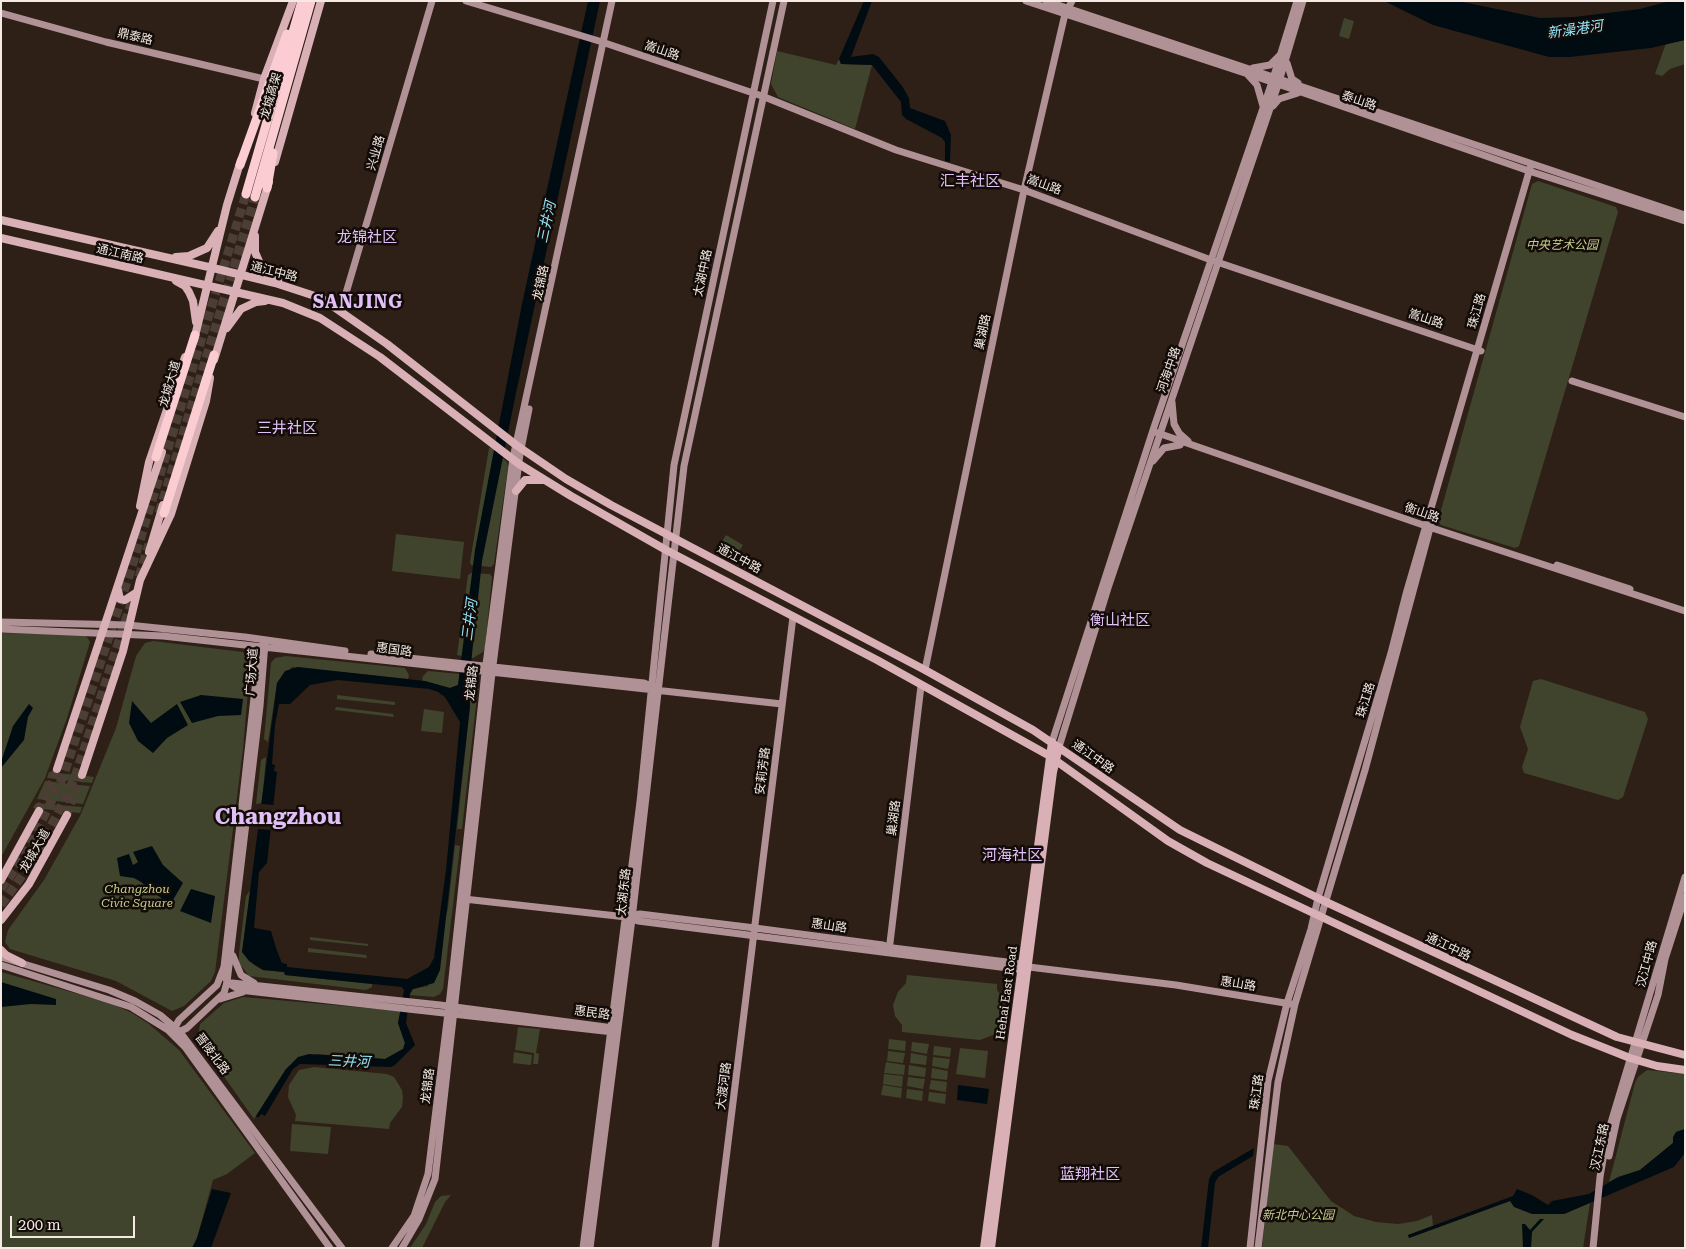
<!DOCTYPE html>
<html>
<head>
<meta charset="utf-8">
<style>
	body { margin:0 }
	#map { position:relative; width:1686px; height:1249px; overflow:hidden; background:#2e2016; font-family:"Roboto Serif",serif }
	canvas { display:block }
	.frame { position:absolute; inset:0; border:2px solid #f4eae3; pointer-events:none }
	.scale { position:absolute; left:10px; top:1216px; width:125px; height:22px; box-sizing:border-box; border:2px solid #f4eae3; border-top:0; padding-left:6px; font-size:15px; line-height:18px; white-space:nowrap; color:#f4eae3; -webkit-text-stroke:4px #120b07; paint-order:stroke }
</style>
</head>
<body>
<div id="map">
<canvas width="1686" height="1249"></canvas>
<div class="frame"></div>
<div class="scale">200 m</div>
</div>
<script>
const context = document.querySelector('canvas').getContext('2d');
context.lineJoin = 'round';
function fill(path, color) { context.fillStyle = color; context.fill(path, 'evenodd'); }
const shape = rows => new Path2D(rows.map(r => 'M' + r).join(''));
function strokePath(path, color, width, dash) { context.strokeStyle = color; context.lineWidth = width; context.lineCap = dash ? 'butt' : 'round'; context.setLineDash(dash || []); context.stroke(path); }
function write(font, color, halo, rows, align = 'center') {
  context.font = font + ' "Roboto Serif","Noto Sans SC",serif'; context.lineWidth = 5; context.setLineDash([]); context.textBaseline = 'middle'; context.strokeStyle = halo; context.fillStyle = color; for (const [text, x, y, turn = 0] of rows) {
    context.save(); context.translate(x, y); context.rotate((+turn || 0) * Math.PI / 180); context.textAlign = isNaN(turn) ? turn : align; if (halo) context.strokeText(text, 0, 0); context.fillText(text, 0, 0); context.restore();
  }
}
fill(shape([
	[1344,18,1354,21,1349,39,1339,36],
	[1685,40,1685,64,1670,69,1662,76,1655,74,1666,43],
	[777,51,836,65,839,59,841,64,872,65,855,129,778,97,771,84],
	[1538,181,1616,207,1618,212,1519,546,1515,548,1441,525,1438,521,1532,184],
	[491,447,507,462,508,467,494,564,491,567,471,565,470,562,489,448],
	[396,534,464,542,460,579,392,571],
	[726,535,743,545,737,555,720,545],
	[471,573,490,574,492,577,485,648,483,652,473,658,457,655,468,575],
	[1,633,82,635,87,637,90,642,67,718,45,778,1,857],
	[153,641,243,652,249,661,250,668,243,749,215,972,211,981,184,1006,172,1011,116,981,10,949,5,942,8,930,44,880,81,814,116,728,136,656,145,643],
	[286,656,405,668,409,675,408,679,292,667,277,683,268,742,264,739,271,663,275,658],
	[428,671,460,674,458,685,450,688,422,681,423,676],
	[470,676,474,678,478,688,462,829,457,829,470,706],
	[1541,679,1645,712,1648,719,1623,797,1618,800,1524,773,1522,767,1528,749,1520,727,1533,681],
	[337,695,395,702,395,705,337,699],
	[336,707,393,714,394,717,335,710],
	[424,709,444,712,442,733,421,731],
	[266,757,262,803,256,804,261,760],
	[49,772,94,777,92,783,47,778],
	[45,781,79,785,90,786,83,804,37,799],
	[36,803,82,807,80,813,33,808],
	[455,845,460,846,443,989,440,994,434,997,410,995,413,989,428,986,448,908],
	[251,889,242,952,254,965,263,970,284,972,285,975,372,984,372,987,366,990,249,976,239,963,239,953,246,896],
	[310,937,368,944,368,946,310,940],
	[308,948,366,955,367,958,308,952],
	[1,972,110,1003,132,1013,149,1024,179,1050,255,1153,227,1174,213,1180,197,1238,192,1248,1,1248],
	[907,975,997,984,997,990,1004,1000,1007,1011,1004,1025,993,1035,980,1040,902,1032,902,1025,895,1016,893,1005,898,992,906,983],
	[243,997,401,1011,398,1023,405,1043,403,1049,385,1059,317,1054,286,1069,254,1119,201,1044,198,1036,200,1024,224,1003],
	[518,1027,540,1029,536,1053,539,1054,538,1064,533,1064,534,1053,515,1050],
	[889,1039,906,1041,905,1051,888,1049],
	[912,1042,929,1044,927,1054,911,1051],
	[934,1046,951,1048,950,1057,933,1055],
	[960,1048,988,1051,985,1078,956,1074],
	[888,1051,905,1053,903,1063,887,1061],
	[514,1052,532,1055,531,1065,513,1063],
	[911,1053,927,1056,926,1065,910,1063],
	[933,1057,950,1059,948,1069,932,1066],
	[886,1062,905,1065,904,1075,884,1073],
	[909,1065,926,1068,925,1077,908,1075],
	[314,1067,387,1074,394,1077,402,1090,403,1098,402,1107,390,1123,389,1129,295,1121,296,1115,288,1097,289,1085,299,1070],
	[932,1068,948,1071,947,1080,931,1078],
	[1647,1070,1685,1074,1685,1129,1676,1132,1673,1143,1640,1170,1609,1182,1635,1083,1638,1077],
	[884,1074,903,1076,902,1087,883,1084],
	[908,1077,925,1079,923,1089,907,1086],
	[931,1080,947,1082,946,1092,929,1089],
	[883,1085,902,1088,901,1098,881,1095],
	[907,1089,923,1091,922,1101,906,1098],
	[929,1092,946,1094,945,1104,928,1101],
	[292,1124,331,1127,328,1154,290,1151],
	[1273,1144,1288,1146,1331,1201,1354,1216,1376,1222,1398,1224,1417,1221,1432,1215,1433,1226,1408,1235,1409,1238,1510,1201,1564,1214,1590,1203,1583,1248,1262,1248],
	[451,1195,445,1202,422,1248,410,1248,426,1224,435,1202,441,1196]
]), '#40442c');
fill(shape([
	[588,1,600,1,516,393,482,561,469,682,470,706,440,970,434,983,413,989,410,993,406,1023,415,1045,395,1065,391,1067,300,1064,293,1069,265,1116,261,1114,258,1118,256,1116,286,1069,298,1057,309,1054,385,1059,403,1049,405,1043,398,1023,404,990,402,987,285,975,284,972,263,970,249,961,242,952,277,683,285,671,298,667,425,681,450,688,458,685,475,550,489,476,522,304],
	[338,680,429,689,438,692,445,697,460,722,446,870,434,958,429,967,407,979,287,967,287,964,282,963,277,951,271,931,254,928,259,872,267,863,277,772,274,771,275,765,272,764,275,725,279,704,290,704,310,685],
	[864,1,872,1,851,57,873,54,879,57,902,86,909,98,910,108,945,121,951,135,950,162,945,161,945,142,942,138,906,119,902,115,901,102,872,65,841,64,839,59],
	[1384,1,1458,1,1540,18,1574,17,1640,9,1670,1,1685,1,1685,40,1651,48,1570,57,1549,57,1433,25],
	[201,695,243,699,241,715,218,716,192,723,180,702],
	[132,701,151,723,177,704,188,725,167,738,153,753,138,741,129,723],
	[29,704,33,708,28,717,24,740,1,768,1,762,13,726],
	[152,846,163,865,183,883,170,905,141,882,134,878,120,876,117,858,129,854,133,865,138,862,133,852],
	[191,889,215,896,211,923,180,911],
	[1,982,56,999,56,1005,31,1004,1,1007],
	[958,1085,989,1089,987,1104,957,1100],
	[1685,1129,1685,1153,1674,1167,1564,1214,1532,1214,1514,1207,1510,1201,1409,1238,1408,1235,1513,1196,1517,1189,1532,1195,1548,1205,1552,1201,1589,1194,1618,1177,1640,1170,1673,1143,1673,1137,1676,1132],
	[1254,1148,1253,1156,1218,1177,1215,1183,1208,1248,1201,1248,1209,1179,1213,1172],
	[212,1189,231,1193,211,1248,192,1248,197,1238],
	[1540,1219,1544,1219,1532,1232,1531,1248,1523,1248,1522,1224,1525,1224,1530,1230]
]), '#000c11');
fill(shape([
	[261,804,274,805,271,830,258,829]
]), '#2e2016');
strokePath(shape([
	[39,811,57,769],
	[67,815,82,775]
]), '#4c3e35', 8, [8, 4]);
strokePath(shape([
	[159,513,255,197],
	[139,577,149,544],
	[1,889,26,854,63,777,129,576,246,194],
	[1,905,34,859,67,795,76,774,134,594]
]), '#4c3e35', 9, [9, 4.5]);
strokePath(shape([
	[466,1,599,41,762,96,896,150,1024,190,1211,260,1481,351],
	[1026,1,1272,82,1532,172,1685,221],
	[1046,1,1685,215],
	[1,13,106,42,264,79],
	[1287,63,1292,79,1298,83],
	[1253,68,1270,65,1280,55],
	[1247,74,1257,85,1263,106],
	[1273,106,1279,99,1298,93],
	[341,310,432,1],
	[1572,381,1685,417],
	[1172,402,1174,424,1179,433,1188,441],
	[1155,432,1426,526,1685,611],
	[1153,461,1164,448,1180,445],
	[1557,565,1630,589],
	[1,622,128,625,245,637,345,651],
	[1,629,163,636,782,704],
	[371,654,644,683,655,688],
	[925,670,1024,190,1065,14,1072,1],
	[1052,742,1154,427,1272,82,1297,1],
	[1059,747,1108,588,1278,85,1303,1],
	[464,899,626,917,638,921,1016,969,1026,968],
	[629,916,640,914,755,928,883,945,893,948,1023,964,1029,967,1176,985,1291,1004],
	[889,951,921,686],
	[233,956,241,975,254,983],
	[1,957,109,990,135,1001,160,1015,180,1032,342,1248],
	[1,965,131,1007,168,1030,185,1047,330,1248],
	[226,979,227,982,238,989,248,991,613,1032],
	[232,983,440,1005,613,1028],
	[220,999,243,992],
	[173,1031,179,1020,217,985,224,967,259,653,263,644],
	[177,1033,187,1028,224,993,227,982,260,706,265,643],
	[1609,1156,1617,1119,1658,995,1665,959,1685,897],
	[392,1248,414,1216,428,1174,450,997,485,672,513,458,612,1],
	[402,1248,419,1219,435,1179,492,673,520,454,529,409],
	[583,1248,640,802,674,465,773,1],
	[590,1248,632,919,684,466,784,1],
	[715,1248,793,617],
	[1250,1248,1268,1081,1287,1003,1311,929,1318,898,1391,653,1406,594,1531,165],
	[1258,1248,1278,1082,1295,1004,1365,770,1433,517],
	[1593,1248,1600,1177,1607,1136,1685,877]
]), '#b09196', 7);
strokePath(shape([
	[255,113,264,79,293,1],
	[275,162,321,1],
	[1,220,213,268,275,283,321,298,387,344,516,445,566,479,611,505,925,670,1033,730,1180,830,1326,902,1617,1037,1685,1055],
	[255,236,255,252,262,268,267,275,278,281],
	[1,238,283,303,320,318,380,357,519,464,571,496,666,550,877,660,1048,755,1168,841,1207,863,1572,1035,1630,1058,1657,1066,1685,1070],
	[176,257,189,256,207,248,218,231],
	[176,281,185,286,189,292,193,301,196,322],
	[227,328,241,309,256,302,265,301],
	[194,340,227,205,241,160],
	[214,360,269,182],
	[516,491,525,480,543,480],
	[140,506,149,462,185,357],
	[149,552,163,505],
	[118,590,120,599,125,600,137,592],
	[57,769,162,452],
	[82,775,123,651,140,580,171,514,206,401,210,378],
	[1,880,39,811],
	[1,920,29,884,67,815],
	[1,950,6,955,22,963],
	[984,1248,1052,742],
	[991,1248,1053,772,1059,747]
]), '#d8b0b6', 8);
strokePath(shape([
	[240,165,287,34],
	[267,188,273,153],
	[246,194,302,1],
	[255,197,311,1],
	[156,457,195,335],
	[164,513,214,355]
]), '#fcccd3', 9);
write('12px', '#f4eae3', '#120b07', [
	["鼎泰路",135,37,13],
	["嵩山路",662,51,19],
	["龙城高架",271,96,-74],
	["泰山路",1359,101,19],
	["兴业路",376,153,-74],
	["嵩山路",1044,185,20],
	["通江南路",120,254,13],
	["通江中路",274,272,14],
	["太湖中路",703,273,-78],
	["龙锦路",541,283,-78],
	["珠江路",1477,311,-74],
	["嵩山路",1426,319,18],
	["巢湖路",983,332,-78],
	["河海中路",1169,370,-71],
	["龙城大道",170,384,-74],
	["衡山路",1422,513,19],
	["通江中路",739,559,28],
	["惠国路",394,650,8],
	["广场大道",252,672,-86],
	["龙锦路",472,683,-84],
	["珠江路",1366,700,-73],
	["通江中路",1093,757,35],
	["安莉芳路",763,771,-83],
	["巢湖路",894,818,-83],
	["龙城大道",35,851,-60],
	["太湖东路",624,892,-84],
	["惠山路",829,926,8],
	["通江中路",1448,947,25],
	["汉江中路",1647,964,-75],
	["惠山路",1238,984,9],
	["Hehai East Road",1007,993,-82],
	["惠民路",592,1013,8],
	["晋陵北路",212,1054,53],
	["龙锦路",428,1086,-83],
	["大渡河路",724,1086,-83],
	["珠江路",1257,1092,-82],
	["汉江东路",1600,1147,-78]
]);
write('italic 12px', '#c4ce8e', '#120b07', [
	["中央艺术公园",1562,245],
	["Changzhou",137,889],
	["Civic Square",137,903],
	["新北中心公园",1298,1215]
]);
write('italic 14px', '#93e7fa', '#120b07', [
	["新澡港河",1575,30,-8],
	["三井河",547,222,-78],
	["三井河",470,620,-83],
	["三井河",349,1062,2]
]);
write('15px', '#e0c0f6', '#120b07', [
	["汇丰社区",970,182],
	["龙锦社区",367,238],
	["三井社区",287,429],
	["衡山社区",1120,621],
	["河海社区",1012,856],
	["蓝翔社区",1090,1175]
]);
context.letterSpacing = '1px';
write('bold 18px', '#e0c0f6', '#120b07', [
	["SANJING",358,303]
]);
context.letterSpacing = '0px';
write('bold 22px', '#e0c0f6', '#120b07', [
	["Changzhou",278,818]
]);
</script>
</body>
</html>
